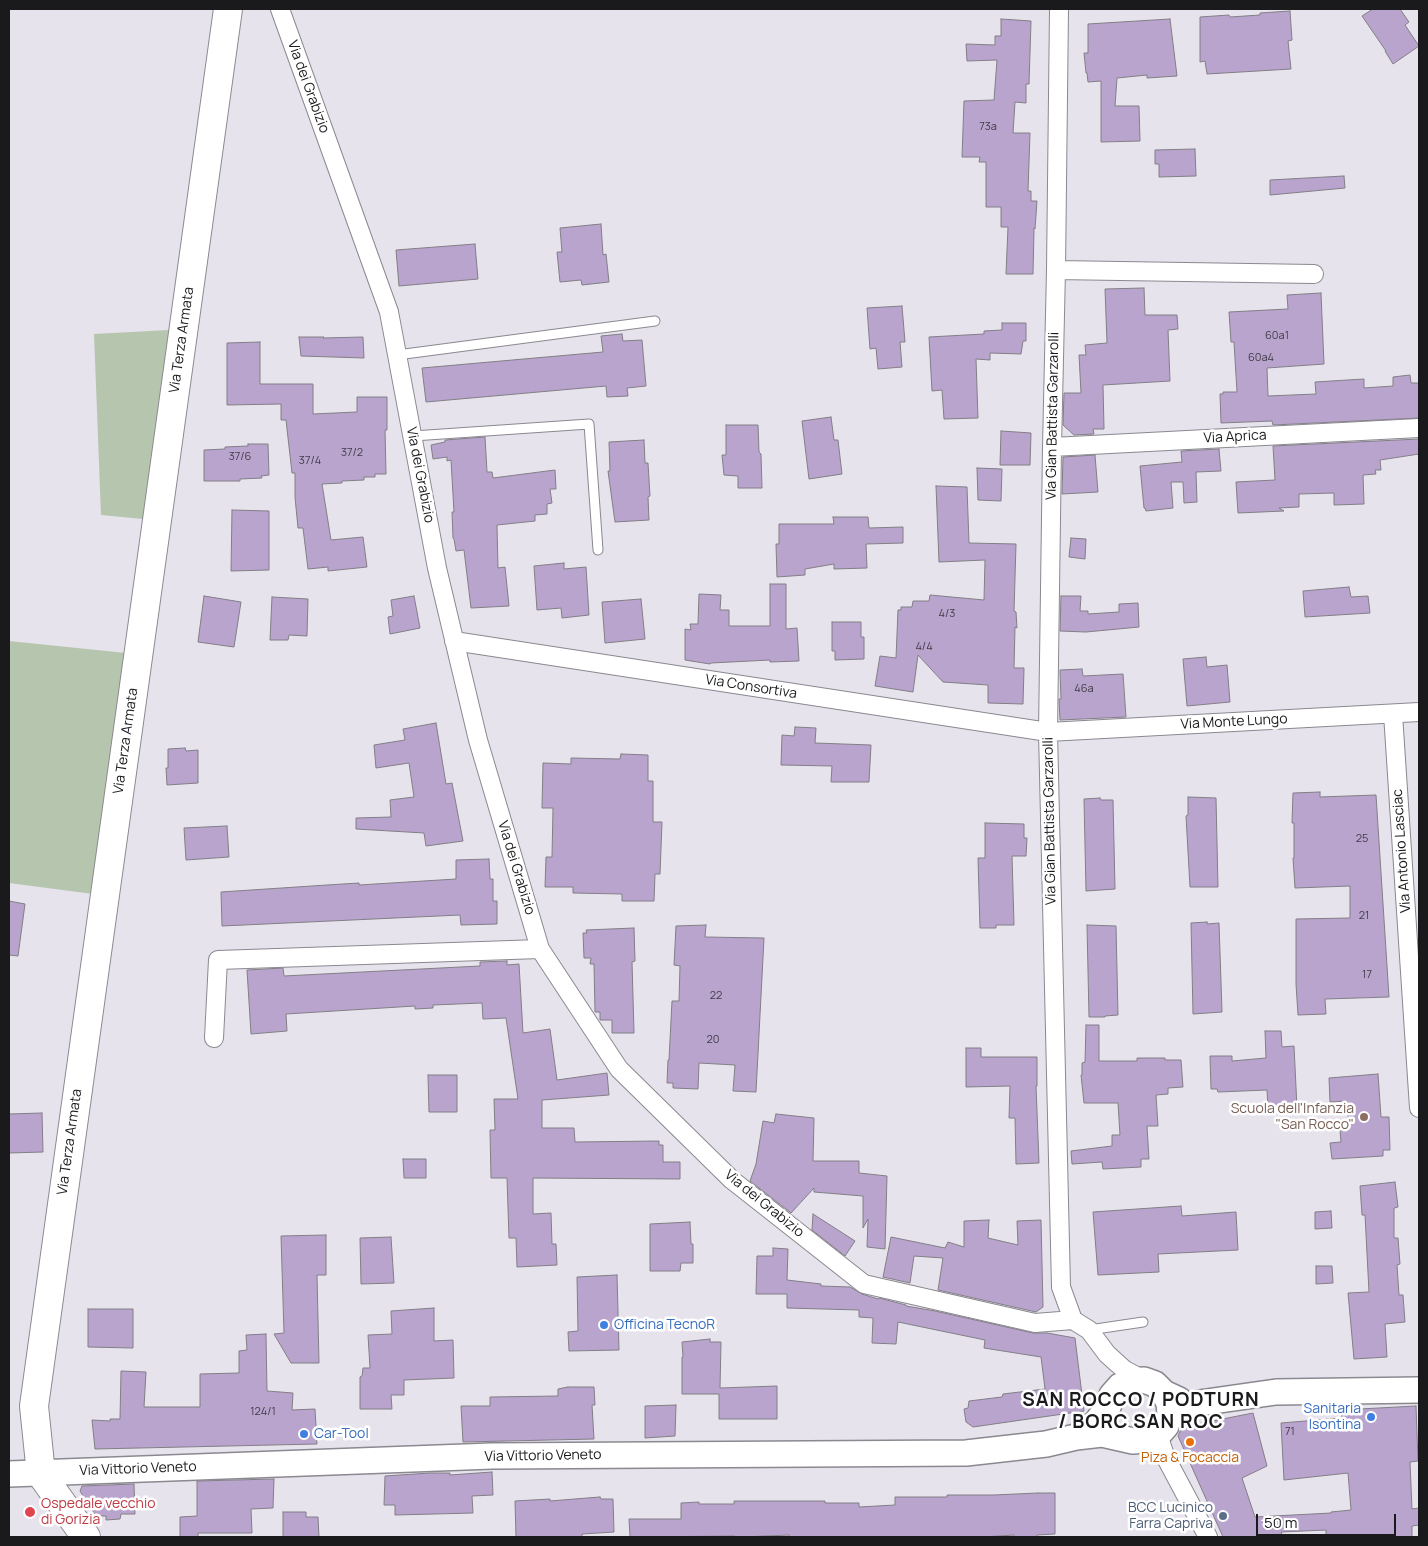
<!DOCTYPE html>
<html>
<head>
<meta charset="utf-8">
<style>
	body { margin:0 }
	#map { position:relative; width:1428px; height:1546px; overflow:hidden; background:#e6e3ec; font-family:Manrope,sans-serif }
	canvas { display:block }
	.frame { position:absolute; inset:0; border:10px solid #1a191c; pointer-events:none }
	.scale { position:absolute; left:1256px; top:1514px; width:140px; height:22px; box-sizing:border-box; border:2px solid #1a191c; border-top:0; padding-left:6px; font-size:15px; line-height:18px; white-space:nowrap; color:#1a191c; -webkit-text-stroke:4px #fff; paint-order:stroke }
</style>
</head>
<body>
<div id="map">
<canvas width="1428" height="1546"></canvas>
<div class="frame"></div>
<div class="scale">50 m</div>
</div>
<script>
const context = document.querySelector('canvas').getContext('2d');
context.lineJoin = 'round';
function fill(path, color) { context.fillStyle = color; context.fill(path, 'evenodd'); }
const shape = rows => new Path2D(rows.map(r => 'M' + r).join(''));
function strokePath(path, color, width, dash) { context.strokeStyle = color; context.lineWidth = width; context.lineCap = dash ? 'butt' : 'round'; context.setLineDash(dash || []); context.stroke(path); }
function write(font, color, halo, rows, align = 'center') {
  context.font = font + ' Manrope,sans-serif'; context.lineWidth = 5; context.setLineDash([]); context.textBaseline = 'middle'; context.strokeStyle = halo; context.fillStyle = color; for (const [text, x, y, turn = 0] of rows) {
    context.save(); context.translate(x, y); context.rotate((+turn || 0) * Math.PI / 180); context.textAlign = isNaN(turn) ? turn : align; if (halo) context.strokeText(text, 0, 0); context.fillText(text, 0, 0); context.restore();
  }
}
fill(shape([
	[169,330,143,519,101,515,94,334],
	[9,641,126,653,93,894,9,883]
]), '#b6c6ae');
const building = shape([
	[1373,9,1400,9,1409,22,1405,25,1419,46,1393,64,1385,51,1386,51,1362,16,1373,9],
	[1290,11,1292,40,1288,41,1291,69,1207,74,1205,61,1200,62,1200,17,1229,15,1230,17,1260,15,1260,13,1290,11],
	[1001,19,1031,21,1029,84,1026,84,1026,103,1015,102,1013,133,1030,133,1028,191,1031,191,1031,201,1037,201,1035,229,1034,228,1033,274,1006,274,1008,227,1001,227,1001,207,986,207,986,162,979,162,980,157,962,157,964,101,994,100,997,60,967,61,966,44,995,45,995,36,1001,36,1001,19],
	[1170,19,1177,76,1147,78,1147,75,1117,78,1115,106,1139,106,1140,141,1101,142,1101,81,1088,82,1087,73,1086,73,1084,53,1088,53,1088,24,1170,19],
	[1195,149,1196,176,1159,177,1159,164,1155,164,1155,150,1195,149],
	[1344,176,1345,188,1270,195,1270,180,1344,176],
	[601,224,603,255,606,254,609,282,582,285,581,280,560,282,557,252,562,252,560,228,601,224],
	[475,244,478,279,399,286,396,250,475,244],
	[1144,288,1145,315,1177,315,1178,329,1168,330,1170,381,1103,385,1104,429,1093,429,1094,434,1074,435,1063,425,1064,393,1081,393,1079,355,1086,355,1085,345,1107,343,1105,289,1144,288],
	[1321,293,1324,364,1267,368,1268,396,1316,394,1315,382,1364,379,1364,388,1393,386,1393,377,1410,375,1411,383,1419,383,1419,418,1273,425,1272,421,1221,423,1220,394,1223,394,1223,392,1237,392,1234,342,1231,342,1229,312,1288,309,1287,295,1321,293],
	[902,306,905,342,900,342,902,367,878,369,876,348,870,349,867,308,902,306],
	[1002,323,1026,323,1026,341,1023,341,1021,354,990,353,990,360,976,359,978,418,944,419,942,390,932,391,929,337,984,334,984,331,1002,330,1002,323],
	[622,334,623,341,642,340,646,386,627,388,628,396,607,397,606,386,426,402,422,368,603,352,601,336,622,334],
	[299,337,324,337,323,338,363,337,364,358,301,356,299,337],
	[260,342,260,384,313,384,313,414,357,412,357,397,387,397,387,430,385,430,386,474,375,474,375,477,364,477,364,480,342,481,342,483,322,484,331,540,363,537,367,567,328,571,328,567,308,569,303,528,298,528,295,497,295,473,292,473,286,420,281,420,281,404,227,405,227,343,260,342],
	[831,417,834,440,838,440,842,474,809,479,802,421,831,417],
	[726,425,758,425,759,452,761,454,762,488,738,488,738,476,724,475,722,455,726,455,726,425],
	[1001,431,1031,433,1030,465,1000,465,1001,431],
	[485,437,487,472,492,472,493,478,555,470,556,489,550,489,552,503,547,504,547,514,535,515,535,521,497,525,498,568,505,567,509,606,471,608,464,550,456,551,454,539,453,538,452,512,454,512,451,460,447,461,447,457,433,459,431,445,445,442,445,440,485,437],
	[1419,439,1419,454,1380,460,1381,470,1375,470,1376,474,1363,475,1364,504,1334,505,1334,493,1299,494,1299,507,1279,508,1284,511,1238,513,1236,482,1275,480,1273,446,1419,439],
	[644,440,645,463,648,463,650,496,648,497,649,520,615,522,608,471,610,471,609,442,644,440],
	[248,444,268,444,269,475,261,476,262,478,240,479,240,481,204,481,204,450,225,449,225,447,248,446,248,444],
	[1219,449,1221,471,1196,472,1197,502,1184,503,1183,482,1171,482,1173,508,1146,511,1145,508,1144,508,1140,466,1182,462,1181,451,1219,449],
	[1095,455,1098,492,1062,494,1063,457,1095,455],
	[977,468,1002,469,1001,501,978,500,977,468],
	[936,486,967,487,969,543,1016,544,1014,611,1016,612,1017,628,1015,627,1014,668,1024,668,1023,704,988,703,988,685,943,682,918,655,913,692,875,686,880,656,896,658,898,610,901,610,901,607,912,607,913,601,929,601,930,595,984,600,985,560,939,562,936,486],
	[232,510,269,511,269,570,231,571,232,510],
	[833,517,868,517,869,528,903,527,903,543,866,544,867,568,834,569,834,564,805,569,805,575,777,577,776,544,779,544,779,524,834,524,833,517],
	[1071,538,1086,539,1085,559,1069,557,1071,538],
	[564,563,564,569,586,567,589,615,562,618,561,608,537,610,534,566,564,563],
	[770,584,786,584,786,629,797,628,799,661,770,662,770,660,711,663,710,664,685,660,685,629,691,630,690,624,698,624,699,594,721,595,720,610,729,610,729,626,770,626,770,584],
	[1349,587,1351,597,1368,596,1370,613,1305,617,1303,591,1349,587],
	[204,596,241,602,234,647,198,642,204,596],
	[414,596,420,628,390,634,388,617,393,616,391,600,414,596],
	[1061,596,1081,596,1080,611,1088,611,1088,614,1119,612,1119,604,1138,603,1139,627,1086,632,1060,631,1061,596],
	[272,597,308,599,307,636,289,635,288,640,270,640,272,597],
	[641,599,645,639,605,643,602,602,641,599],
	[832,622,861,622,861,637,864,637,864,659,835,660,835,651,832,651,832,622],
	[1206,657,1207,667,1227,665,1230,702,1187,706,1183,659,1206,657],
	[1082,669,1083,676,1123,674,1126,717,1060,720,1059,699,1061,699,1060,670,1082,669],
	[436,723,446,784,452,783,463,841,426,846,424,833,356,829,356,818,391,817,390,800,414,797,409,763,376,768,374,745,405,740,403,729,436,723],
	[795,727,816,728,815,743,871,745,869,782,831,782,832,766,781,765,782,735,794,736,795,727],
	[185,748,186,751,198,750,198,783,167,785,166,768,168,768,168,749,185,748],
	[621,754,648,755,648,781,653,781,653,822,662,822,660,874,655,874,654,901,622,901,622,894,573,893,573,887,545,887,546,857,552,857,553,808,542,808,543,763,571,764,571,758,620,759,621,754],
	[1320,792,1320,797,1376,795,1389,997,1325,999,1326,1014,1298,1015,1296,984,1296,919,1350,918,1350,886,1295,888,1293,858,1294,858,1294,823,1292,823,1293,793,1320,792],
	[1188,797,1216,798,1218,887,1190,887,1186,816,1188,815,1188,797],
	[1100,798,1101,800,1113,800,1115,889,1086,891,1084,799,1100,798],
	[985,823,1024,824,1024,838,1027,838,1026,856,1012,856,1014,925,996,925,996,928,980,928,978,858,985,858,985,823],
	[227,826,229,857,186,860,184,828,227,826],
	[489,859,490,879,493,879,493,901,497,901,497,924,461,925,460,915,222,926,221,892,327,885,359,883,359,885,456,879,456,860,489,859],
	[9,901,25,904,18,956,9,955,9,901],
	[1207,922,1207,924,1219,923,1222,1012,1193,1014,1191,923,1207,922],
	[706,925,705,937,764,938,756,1092,733,1091,735,1065,699,1063,698,1089,673,1088,673,1083,667,1083,668,1060,669,1060,672,1001,679,1001,680,966,674,965,676,926,706,925],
	[1087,925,1116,926,1118,1015,1105,1016,1105,1017,1089,1017,1087,925],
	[634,928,635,961,632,962,634,1033,612,1033,612,1020,600,1020,600,1012,595,1012,594,964,590,964,591,958,584,958,583,933,587,933,586,930,634,928],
	[507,961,507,965,519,964,523,1033,550,1029,557,1080,607,1073,609,1095,542,1100,542,1128,574,1128,575,1142,659,1141,659,1145,663,1145,663,1162,680,1162,680,1179,533,1178,533,1214,551,1213,552,1244,556,1244,557,1265,517,1267,516,1238,509,1238,507,1178,491,1178,490,1130,495,1130,494,1099,518,1099,506,1018,483,1019,482,1003,433,1005,433,1008,415,1009,415,1006,286,1014,287,1031,251,1034,247,970,283,968,284,976,480,966,480,962,507,961],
	[1086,1025,1099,1025,1099,1061,1137,1061,1137,1058,1165,1058,1165,1060,1181,1060,1183,1087,1168,1088,1168,1094,1156,1095,1158,1126,1147,1126,1149,1159,1141,1159,1141,1167,1103,1169,1102,1162,1072,1164,1071,1151,1112,1146,1112,1135,1120,1135,1118,1103,1084,1103,1081,1075,1082,1075,1082,1063,1085,1062,1086,1025],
	[1265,1031,1281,1031,1282,1047,1294,1046,1297,1108,1268,1109,1267,1090,1218,1092,1217,1089,1211,1089,1210,1056,1232,1056,1232,1061,1266,1058,1265,1031],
	[966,1048,981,1048,981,1057,1037,1057,1037,1086,1036,1086,1039,1163,1016,1164,1015,1118,1009,1118,1010,1086,966,1087,966,1048],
	[1378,1074,1381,1117,1389,1117,1390,1150,1383,1150,1383,1156,1332,1159,1330,1143,1341,1142,1340,1130,1349,1130,1347,1101,1330,1102,1329,1078,1378,1074],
	[428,1075,457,1075,457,1112,429,1112,428,1075],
	[42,1113,43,1152,9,1153,9,1114,42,1113],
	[776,1114,814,1118,813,1161,859,1161,859,1173,887,1176,885,1249,867,1247,868,1219,863,1228,863,1196,814,1192,814,1188,791,1213,750,1181,756,1164,763,1121,774,1123,776,1114],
	[403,1159,426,1159,426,1178,404,1178,403,1159],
	[1395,1182,1398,1207,1394,1208,1394,1238,1398,1238,1400,1264,1397,1265,1399,1295,1403,1295,1405,1322,1385,1324,1387,1357,1354,1359,1348,1293,1369,1292,1365,1215,1362,1215,1360,1186,1395,1182],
	[1181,1206,1182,1216,1236,1212,1238,1250,1158,1254,1159,1272,1098,1275,1093,1212,1181,1206],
	[1331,1211,1332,1228,1315,1229,1315,1212,1331,1211],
	[813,1214,855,1241,845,1256,812,1230,813,1214],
	[989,1220,988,1238,1018,1245,1017,1221,1041,1220,1043,1307,1036,1312,938,1290,943,1258,914,1256,910,1283,883,1277,891,1237,945,1248,948,1242,964,1247,964,1221,989,1220],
	[690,1222,691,1244,693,1244,693,1263,681,1263,680,1271,650,1271,650,1224,690,1222],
	[326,1235,326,1275,317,1275,319,1363,291,1363,274,1334,284,1333,281,1236,326,1235],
	[391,1237,394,1283,361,1284,360,1238,391,1237],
	[773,1248,788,1249,787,1280,821,1284,821,1286,850,1287,862,1294,878,1299,879,1298,906,1305,906,1306,935,1311,1033,1333,1047,1333,1075,1338,1084,1411,973,1427,966,1422,964,1409,968,1408,969,1401,1002,1397,1003,1394,1045,1389,1041,1357,984,1348,985,1340,898,1322,896,1344,872,1343,873,1318,859,1317,859,1310,787,1308,787,1294,756,1294,757,1256,773,1256,773,1248],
	[1316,1266,1332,1266,1333,1283,1316,1284,1316,1266],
	[617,1275,619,1350,569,1351,568,1332,578,1331,577,1277,617,1275],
	[434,1308,434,1341,453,1340,454,1378,404,1380,404,1395,391,1395,392,1409,360,1409,360,1377,362,1376,363,1368,370,1368,368,1335,392,1334,391,1311,434,1308],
	[88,1309,133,1309,133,1348,88,1347,88,1309],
	[266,1334,267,1391,293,1393,292,1410,315,1409,317,1444,95,1449,92,1420,110,1421,110,1419,120,1419,121,1371,146,1372,144,1407,200,1407,200,1374,239,1373,239,1351,247,1350,246,1335,266,1334],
	[710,1339,710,1342,721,1342,720,1388,777,1386,777,1419,719,1419,719,1394,682,1394,682,1357,683,1357,682,1342,710,1339],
	[568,1387,594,1387,595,1405,592,1405,594,1439,463,1442,461,1406,490,1406,490,1397,558,1396,558,1389,568,1387],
	[676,1405,675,1436,645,1438,645,1406,676,1405],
	[1416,1406,1418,1461,1410,1462,1412,1509,1419,1508,1419,1525,1412,1526,1412,1537,1326,1537,1326,1530,1281,1532,1283,1537,1223,1537,1178,1436,1182,1427,1253,1413,1267,1466,1242,1478,1255,1517,1331,1513,1331,1512,1351,1510,1348,1473,1284,1480,1281,1423,1342,1418,1341,1410,1416,1406],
	[492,1472,493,1495,472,1496,473,1513,395,1515,395,1505,384,1505,385,1476,430,1473,450,1473,450,1475,492,1472],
	[274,1479,273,1508,251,1509,252,1533,198,1533,198,1537,180,1537,180,1517,197,1516,197,1481,274,1479],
	[134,1484,135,1514,121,1514,120,1519,106,1520,106,1516,96,1516,80,1491,82,1486,134,1484],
	[1038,1493,1055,1493,1055,1534,1037,1535,1036,1537,1014,1537,1014,1535,983,1537,789,1537,789,1535,741,1537,735,1537,735,1536,630,1537,629,1519,681,1519,681,1503,699,1502,699,1504,734,1504,734,1501,825,1501,825,1503,859,1503,859,1507,895,1505,895,1497,947,1497,947,1495,994,1495,1038,1493],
	[600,1497,601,1499,613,1499,614,1532,582,1534,582,1537,516,1537,515,1501,550,1499,550,1501,600,1497],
	[283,1512,306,1512,306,1517,318,1517,319,1537,283,1537,283,1512]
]);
fill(building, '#b9a4cd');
strokePath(building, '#827e86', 1);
const lane = shape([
	[397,355,655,321],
	[413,436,589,424,598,550],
	[1089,1330,1143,1322]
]);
const street = shape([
	[280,9,389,312,437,568,478,740,540,949,619,1069,732,1180,864,1284,1035,1323,1073,1320],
	[1059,9,1056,270,1052,447,1048,732,1061,1287,1073,1320,1089,1330,1107,1354,1118,1364,1125,1370,1144,1380],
	[1056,270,1314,274],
	[1052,447,1419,428],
	[454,641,1048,732,1419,712],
	[1393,714,1419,1108],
	[214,1038,218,960,540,949],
	[1158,1435,1166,1458,1208,1537]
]);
const secondary = shape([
	[1170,1414,1183,1407,1199,1403,1276,1392,1419,1390],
	[1076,1437,1096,1423,1108,1407,1112,1395,1120,1386,1132,1381,1144,1380,1155,1384,1164,1393,1179,1400],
	[9,1474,492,1456,966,1453,1046,1444,1076,1437,1102,1434,1133,1441,1147,1440,1158,1435,1166,1426,1170,1414,1169,1403,1164,1393]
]);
const primary = shape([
	[86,1537,41,1474,34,1406,228,9]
]);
strokePath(lane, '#8b8890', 11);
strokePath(street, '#8b8890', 20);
strokePath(secondary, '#8b8890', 28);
strokePath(primary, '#8b8890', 30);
strokePath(lane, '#fff', 9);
strokePath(street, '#fff', 18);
strokePath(secondary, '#fff', 25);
strokePath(primary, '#fff', 28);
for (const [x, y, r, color] of [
	[1364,1117,5,"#8d6e63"],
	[604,1325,5,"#3f7fe0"],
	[1371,1417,5,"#3f7fe0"],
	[304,1434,5,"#3f7fe0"],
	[1190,1442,5,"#e8710a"],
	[30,1512,6,"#e0444e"],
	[1223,1516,5,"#5c6f8a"]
]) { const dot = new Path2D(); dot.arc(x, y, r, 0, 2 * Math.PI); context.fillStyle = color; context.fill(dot); strokePath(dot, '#fff', 2); }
write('11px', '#423c48', null, [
	["73a",988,127],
	["60a1",1277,336],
	["60a4",1261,358],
	["37/2",352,453],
	["37/6",240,457],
	["37/4",310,461],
	["4/3",947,614],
	["4/4",924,647],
	["46a",1084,689],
	["25",1362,839],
	["21",1364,916],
	["17",1367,975],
	["22",716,996],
	["20",713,1040],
	["124/1",263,1412],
	["71",1290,1432]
]);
write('14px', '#1a191c', '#fff', [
	["Via dei Grabizio",308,87,70],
	["Via Terza Armata",182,340,-82],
	["Via Gian Battista Garzarolli",1053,416,-89],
	["Via Aprica",1235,437,-3],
	["Via dei Grabizio",420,475,79],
	["Via Consortiva",751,687,9],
	["Via Monte Lungo",1234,722,-3],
	["Via Terza Armata",126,741,-82],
	["Via Gian Battista Garzarolli",1050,821,-91],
	["Via Antonio Lasciac",1402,851,-94],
	["Via dei Grabizio",516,868,73],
	["Via Terza Armata",70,1142,-82],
	["Via dei Grabizio",764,1204,39],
	["Via Vittorio Veneto",543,1456,-1],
	["Via Vittorio Veneto",138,1469,-2]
]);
write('14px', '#785e54', '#fff', [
	["Scuola dell'Infanzia",1354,1109],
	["\"San Rocco\"",1354,1125]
], 'right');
write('14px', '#366cbe', '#fff', [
	["Officina TecnoR",614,1325],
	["Sanitaria",1361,1409,"right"],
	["Isontina",1361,1425,"right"],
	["Car-Tool",314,1434]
], 'left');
write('14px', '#c56008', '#fff', [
	["Piza & Focaccia",1190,1458]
]);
write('14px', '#be3a42', '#fff', [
	["Ospedale vecchio",41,1504],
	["di Gorizia",41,1520]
], 'left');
write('14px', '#4e5e75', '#fff', [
	["BCC Lucinico",1213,1508],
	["Farra Capriva",1213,1524]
], 'right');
context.letterSpacing = '1px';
write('bold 19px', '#1a191c', '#fff', [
	["SAN ROCCO / PODTURN",1141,1401],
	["/ BORC SAN ROC",1141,1423]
]);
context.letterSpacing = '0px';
</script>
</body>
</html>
